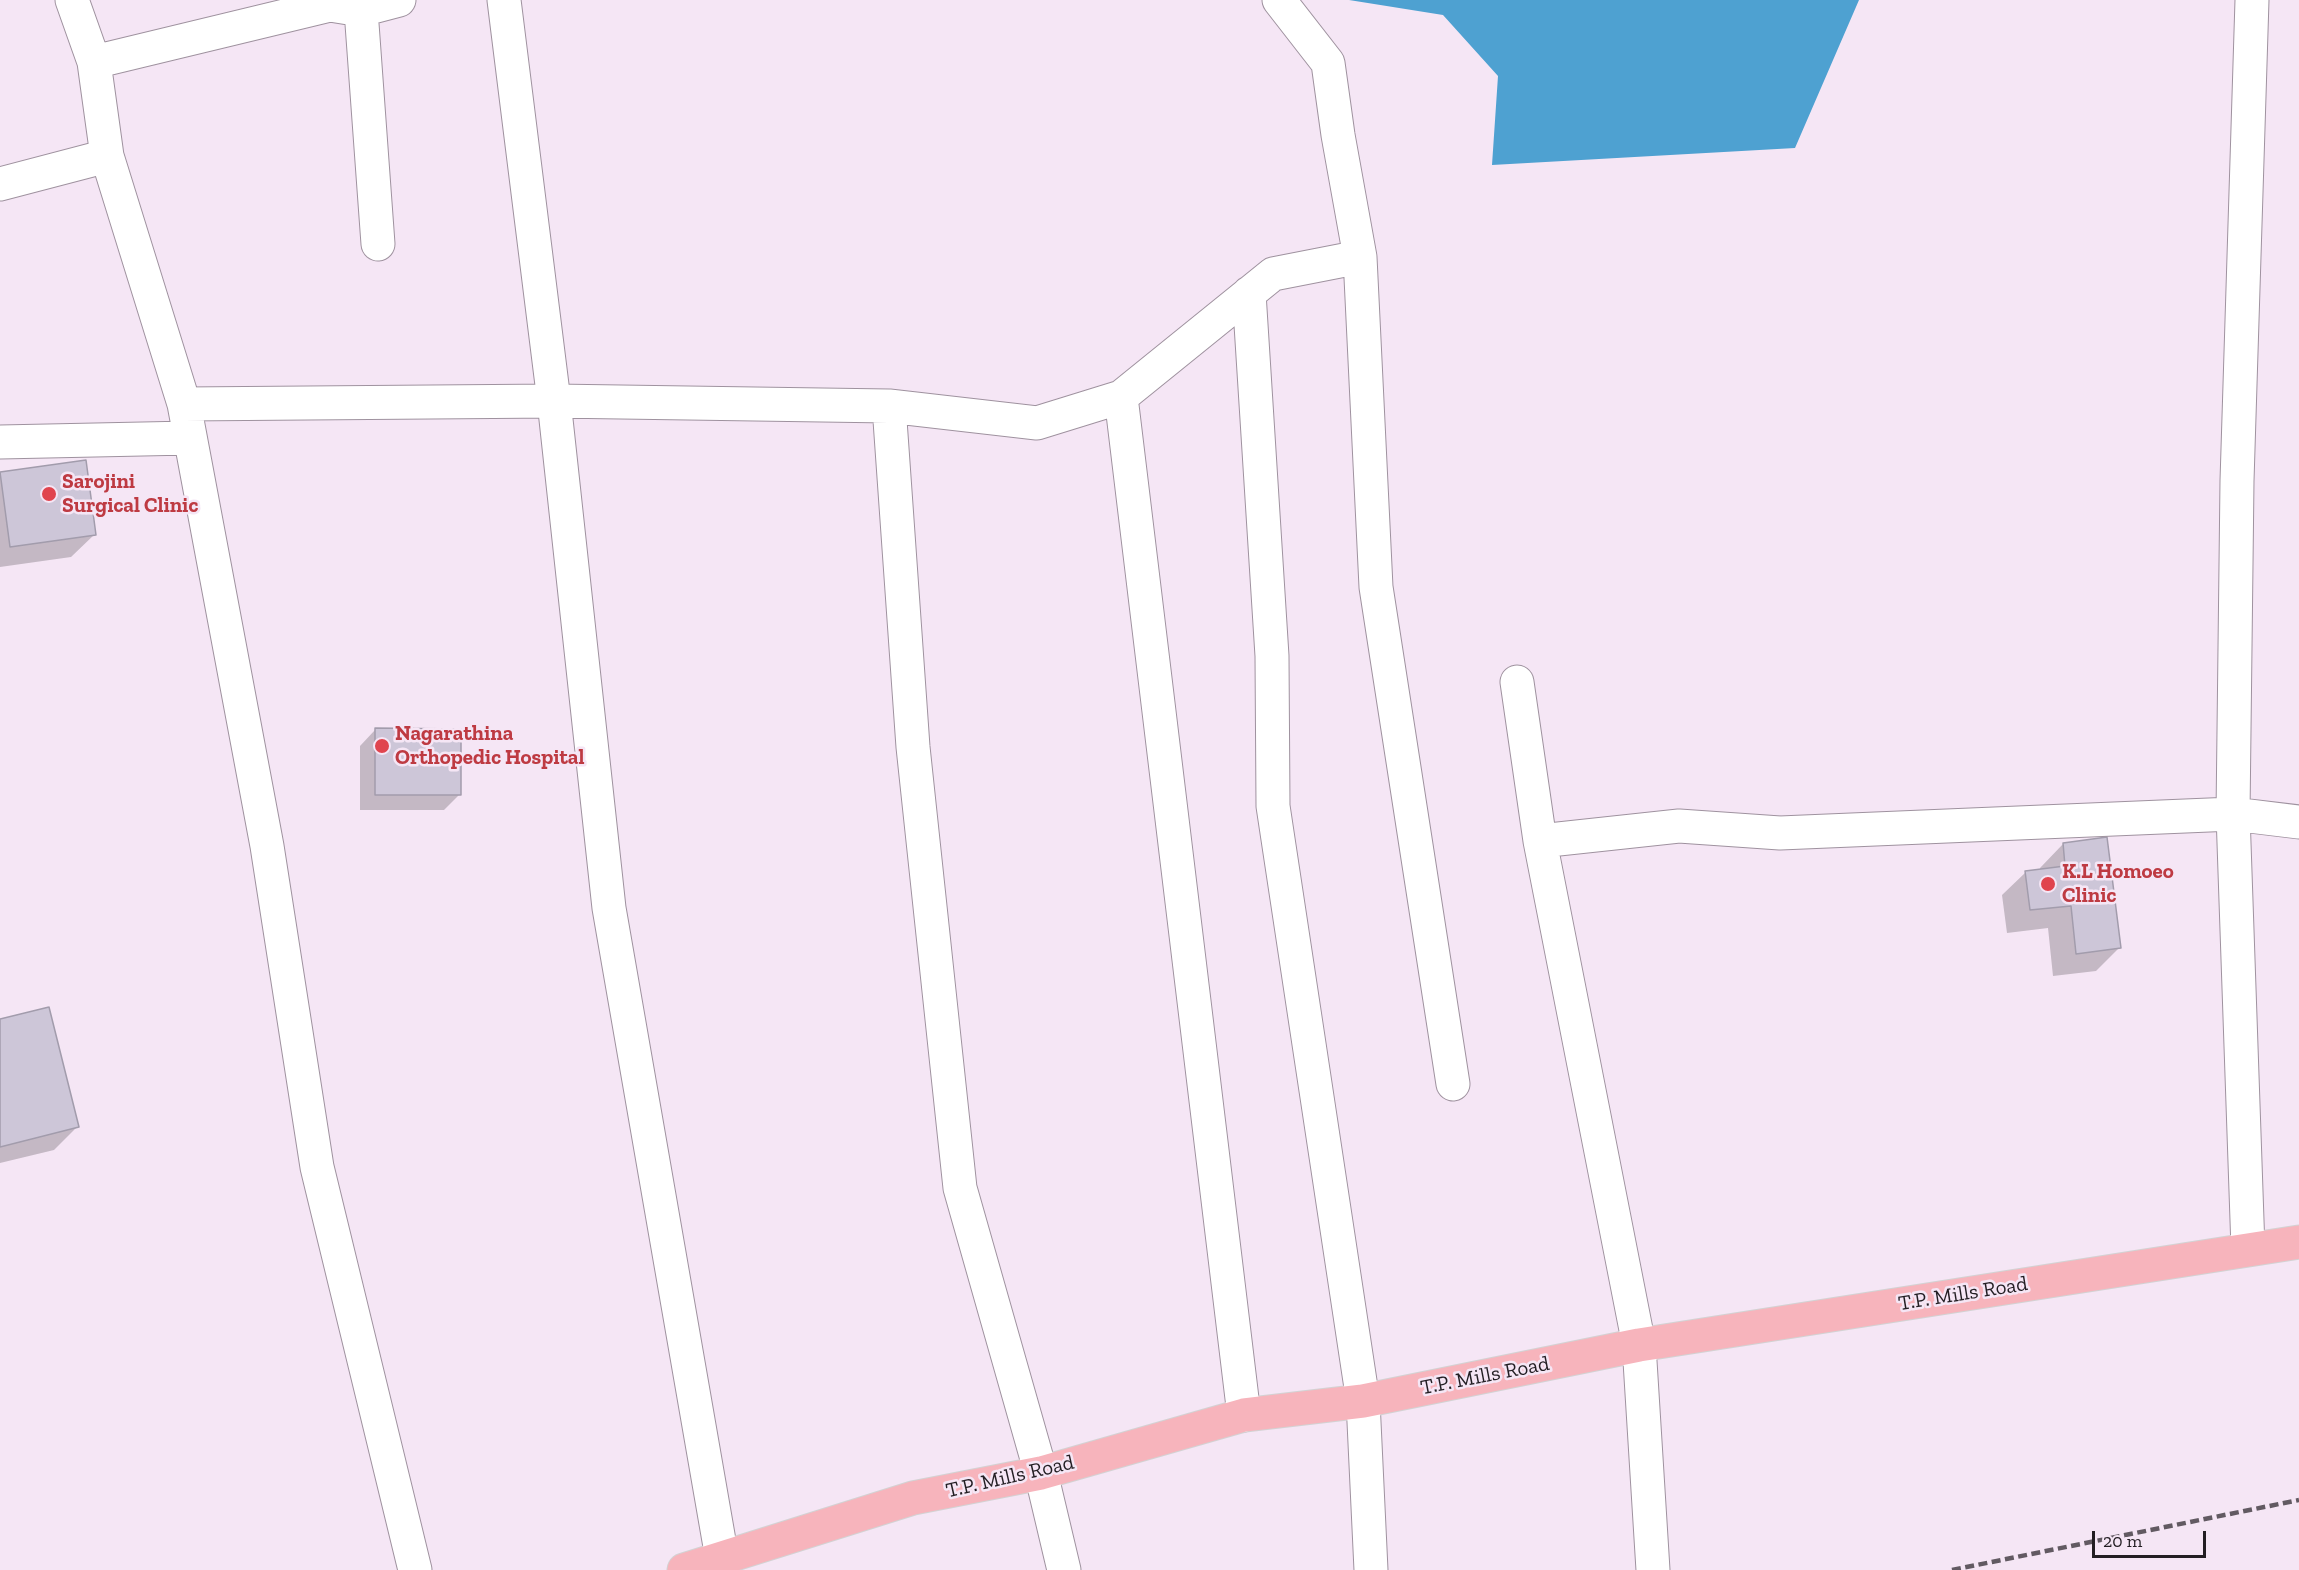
<!DOCTYPE html>
<html>
<head>
<meta charset="utf-8">
<style>
	body { margin:0 }
	#map { position:relative; width:2299px; height:1570px; overflow:hidden; background:#f5e6f5; font-family:"Zilla Slab",serif }
	canvas { display:block }
	.scale { position:absolute; left:2092px; top:1531px; width:114px; height:27px; box-sizing:border-box; border:3px solid #231e23; border-top:0; padding-left:8px; font-size:18px; line-height:21px; white-space:nowrap; color:#231e23; -webkit-text-stroke:4px #f5e6f5; paint-order:stroke }
</style>
</head>
<body>
<div id="map">
<canvas width="2299" height="1570"></canvas>
<div class="scale">20 m</div>
</div>
<script>
const context = document.querySelector('canvas').getContext('2d');
context.lineJoin = 'round';
function fill(path, color) { context.fillStyle = color; context.fill(path, 'evenodd'); }
const shape = rows => new Path2D(rows.map(r => 'M' + r).join(''));
function strokePath(path, color, width, dash) { context.strokeStyle = color; context.lineWidth = width; context.lineCap = dash ? 'butt' : 'round'; context.setLineDash(dash || []); context.stroke(path); }
function write(font, color, halo, rows, align = 'center') {
  context.font = font + ' "Zilla Slab",serif'; context.lineWidth = 5; context.setLineDash([]); context.textBaseline = 'middle'; context.strokeStyle = halo; context.fillStyle = color; for (const [text, x, y, turn = 0] of rows) {
    context.save(); context.translate(x, y); context.rotate((+turn || 0) * Math.PI / 180); context.textAlign = isNaN(turn) ? turn : align; if (halo) context.strokeText(text, 0, 0); context.fillText(text, 0, 0); context.restore();
  }
}
fill(shape([
	[1349,0,1859,0,1795,148,1492,165,1498,76,1443,15]
]), '#4ea1d1');
fill(shape([
	[84,461,95,534,71,557,0,567,0,473],
	[375,730,460,794,444,810,360,810,360,746],
	[2063,844,2119,948,2096,971,2053,976,2048,928,2007,933,2002,895,2026,872,2040,870,2040,868],
	[0,1021,77,1127,54,1150,0,1163]
]), '#0003');
const building = shape([
	[86,460,96,535,10,547,0,472,86,460],
	[375,728,461,729,461,795,375,795,375,728],
	[2107,837,2121,948,2076,954,2071,906,2030,910,2025,871,2065,866,2063,843,2107,837],
	[49,1007,79,1127,0,1147,0,1019,49,1007]
]);
fill(building, '#cdc6d8');
strokePath(building, '#a29cac', 1.5);
const minor = shape([
	[72,0,94,62,107,156,184,404],
	[504,0,554,401,609,908,722,1558],
	[1279,0,1328,63,1338,135,1360,257,1376,587,1453,1084],
	[361,10,378,244],
	[94,62,330,5,361,10,399,0],
	[0,184,107,156],
	[1249,293,1272,656,1273,806,1363,1401,1371,1570],
	[1121,397,1244,1415],
	[889,406,1037,423,1121,397,1273,274,1360,257],
	[0,442,190,438],
	[1517,682,1540,841,1639,1345,1653,1570],
	[1540,841,1679,826,1780,833,2233,814,2299,822],
	[2248,1249,2233,814,2237,481,2252,0],
	[415,1570,317,1167,267,846,184,404,554,401,889,406,913,747,960,1188,1041,1473,1064,1570]
]);
const major = shape([
	[684,1570,913,1498,1041,1473,1244,1415,1363,1401,1639,1345,2299,1242]
]);
strokePath(minor, '#9f929f', 35);
strokePath(major, '#d3d2d3', 35);
strokePath(minor, '#fff', 33);
strokePath(major, '#f7b4bc', 33);
strokePath(shape([
	[1952,1570,2299,1500]
]), '#625a62', 4.5, [9, 4.5]);
for (const [x, y, r, color] of [
	[49,494,8,"#e0444e"],
	[382,746,8,"#e0444e"],
	[2048,884,8,"#e0444e"]
]) { const dot = new Path2D(); dot.arc(x, y, r, 0, 2 * Math.PI); context.fillStyle = color; context.fill(dot); strokePath(dot, '#f5e6f5', 2); }
write('bold 21px', '#be3a42', '#f5e6f5', [
	["Sarojini",62,482],
	["Surgical Clinic",62,506],
	["Nagarathina",395,734],
	["Orthopedic Hospital",395,758],
	["K.L Homoeo",2062,872],
	["Clinic",2062,896]
], 'left');
write('21px', '#231e23', '#f5e6f5', [
	["T.P. Mills Road",1963,1294,-9],
	["T.P. Mills Road",1485,1376,-11],
	["T.P. Mills Road",1010,1477,-13]
]);
</script>
</body>
</html>
